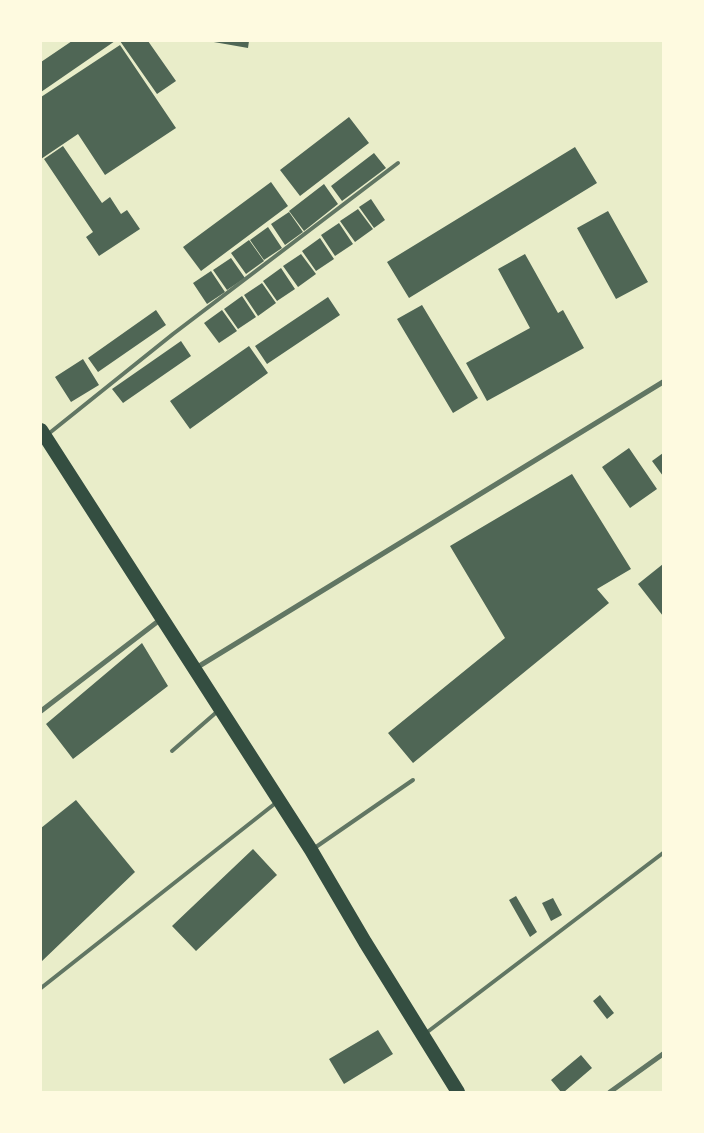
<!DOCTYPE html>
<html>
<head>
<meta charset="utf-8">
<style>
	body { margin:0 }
	#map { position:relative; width:704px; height:1133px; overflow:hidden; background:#e9edc9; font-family:"Times New Roman",serif }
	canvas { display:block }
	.frame { position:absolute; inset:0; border:42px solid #fefae0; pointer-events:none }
</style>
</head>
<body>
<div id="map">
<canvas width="704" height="1133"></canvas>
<div class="frame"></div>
</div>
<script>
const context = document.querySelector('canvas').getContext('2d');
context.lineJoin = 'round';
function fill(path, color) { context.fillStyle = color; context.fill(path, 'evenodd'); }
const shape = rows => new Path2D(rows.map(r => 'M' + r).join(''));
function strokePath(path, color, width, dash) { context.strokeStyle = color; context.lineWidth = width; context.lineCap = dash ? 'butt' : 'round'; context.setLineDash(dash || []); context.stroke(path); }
fill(shape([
	[72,41,115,41,41,92,41,62],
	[120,41,148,41,176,81,157,94],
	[208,41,249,41,248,48],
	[120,45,176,128,105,175,78,134,41,159,41,97],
	[349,117,369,143,300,196,280,170],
	[63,146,102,203,110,197,121,214,127,210,140,229,99,256,86,237,93,232,44,159],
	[575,147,597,183,409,298,387,262],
	[374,153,386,168,342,201,331,186],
	[271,182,288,206,201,271,183,247],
	[324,184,338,204,304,231,289,211],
	[371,199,385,220,374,228,359,207],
	[358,209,373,229,355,242,340,221],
	[608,211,648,282,616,299,577,228],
	[289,212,303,232,285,245,271,224],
	[339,223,353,244,335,256,321,235],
	[268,227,282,248,264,260,250,240],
	[320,238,334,259,316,271,302,251],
	[249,240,264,261,246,274,231,253],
	[301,254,316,274,298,287,283,266],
	[525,254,558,313,563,310,584,348,487,401,466,363,530,328,498,269],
	[231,258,245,278,227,290,213,270],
	[281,268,295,289,277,301,263,281],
	[211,271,225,292,207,304,193,283],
	[262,283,276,303,258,316,244,295],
	[242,296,256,317,238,329,224,309],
	[328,297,340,315,267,364,255,346],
	[422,305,478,398,453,413,397,319],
	[156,310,166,325,98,372,88,358],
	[222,310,237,331,219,343,204,323],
	[181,341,191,356,123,403,112,389],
	[249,346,268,373,190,429,170,401],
	[83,359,99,385,71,402,55,377],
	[629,448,657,489,630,508,602,467],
	[663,453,663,476,652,461],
	[572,474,631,569,597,589,609,603,413,763,388,733,505,638,450,546],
	[663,564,663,616,638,584],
	[142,643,168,686,73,759,46,724],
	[76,800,135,872,41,962,41,828],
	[253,849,277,875,196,951,172,926],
	[516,896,537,932,530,937,509,900],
	[553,898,562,915,551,921,542,903],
	[600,995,614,1013,607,1019,593,1001],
	[378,1030,393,1054,344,1084,329,1059],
	[581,1055,592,1068,564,1092,561,1092,551,1080]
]), '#4f6655');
strokePath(shape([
	[47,435,173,334,398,163],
	[172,751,219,710],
	[313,849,413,780],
	[41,988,277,802],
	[426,1033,663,853]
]), '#617663', 4);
strokePath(shape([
	[196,668,663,382],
	[41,711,161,619],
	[610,1092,663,1054]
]), '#617663', 5);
strokePath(shape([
	[41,430,311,850,365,942,458,1092]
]), '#344e41', 14);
</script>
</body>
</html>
